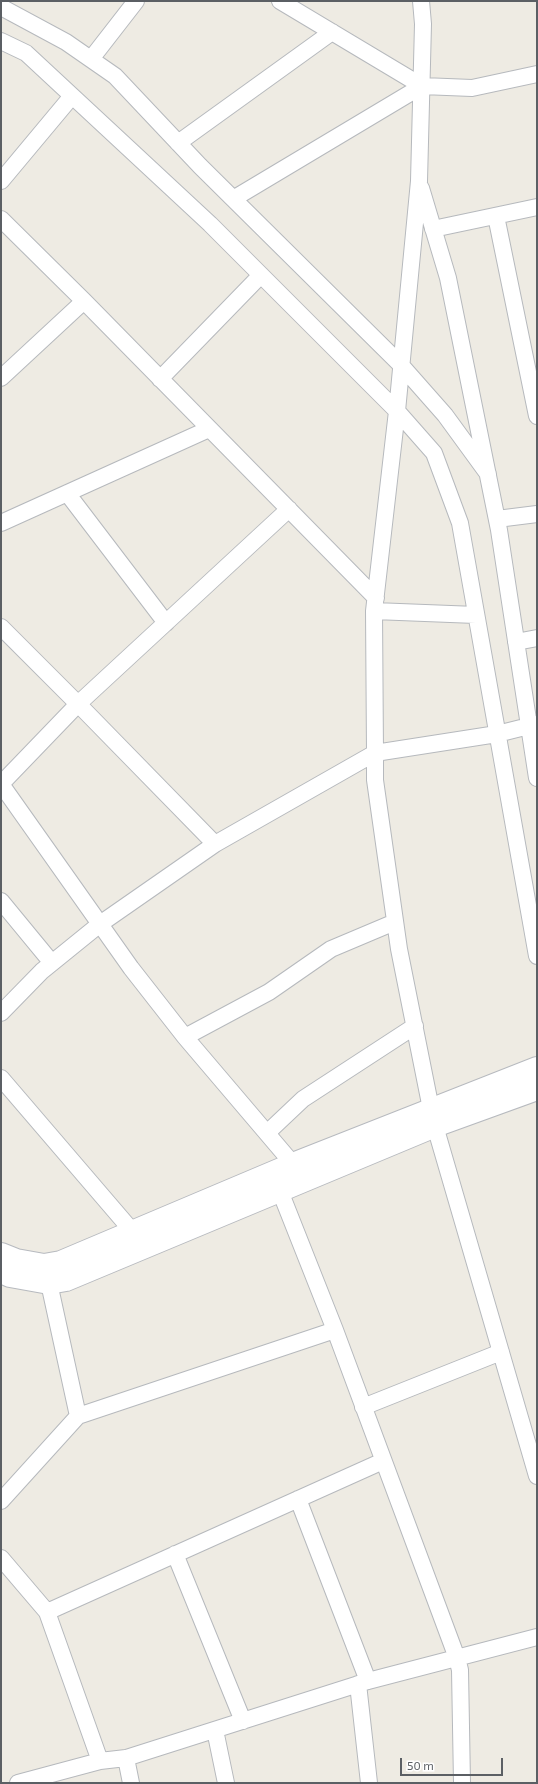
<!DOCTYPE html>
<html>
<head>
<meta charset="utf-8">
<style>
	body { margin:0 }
	#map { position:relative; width:538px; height:1784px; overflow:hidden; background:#eeebe3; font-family:"Exo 2",sans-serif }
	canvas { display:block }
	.frame { position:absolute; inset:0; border:2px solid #5b5f64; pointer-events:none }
	.scale { position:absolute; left:400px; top:1758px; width:103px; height:18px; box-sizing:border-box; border:2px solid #5b5f64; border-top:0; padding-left:5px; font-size:12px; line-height:14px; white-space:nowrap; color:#5b5f64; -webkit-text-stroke:3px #fff; paint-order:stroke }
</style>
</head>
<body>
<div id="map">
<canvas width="538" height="1784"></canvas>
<div class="frame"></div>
<div class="scale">50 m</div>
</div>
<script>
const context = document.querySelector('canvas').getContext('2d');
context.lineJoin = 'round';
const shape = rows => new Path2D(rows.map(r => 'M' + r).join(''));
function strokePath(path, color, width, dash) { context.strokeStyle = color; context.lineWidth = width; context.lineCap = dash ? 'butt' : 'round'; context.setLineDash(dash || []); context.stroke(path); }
const minor = shape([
	[421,1,423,24,419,181,397,411,374,611,375,753,375,780,399,949,431,1109],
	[1,7,66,42,115,76,200,166,400,364,445,415,488,474],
	[1,41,26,53,210,224,397,411,434,453,460,523,537,956],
	[91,59,136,1],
	[422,86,472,88,537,74],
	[178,143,332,32],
	[1,181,72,96],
	[421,188,448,278,499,530,537,778],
	[233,199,422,86,280,1],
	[496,216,537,416],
	[1,219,84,301,376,598],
	[433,229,537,207],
	[1,378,84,301],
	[160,379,261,275],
	[67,493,166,623],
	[497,519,537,514],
	[1,523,209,429],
	[374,611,476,615],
	[1,627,84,710,215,844,375,753,497,734,537,724],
	[516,642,537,638],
	[1,784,131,968,185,1037,293,1164],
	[1,784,78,704,289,509],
	[1,901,52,963],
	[1,1013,42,971,100,924,215,844],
	[185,1037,269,992,331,949,395,922],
	[1,1078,133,1232],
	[435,1126,537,1476],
	[267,1133,303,1099,415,1026],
	[280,1191,335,1330,457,1658,460,1670,462,1783],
	[49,1283,78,1416,335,1330],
	[363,1407,501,1352],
	[298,1499,368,1681],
	[1,1501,78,1416],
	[175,1554,243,1721],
	[1,1558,47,1612,100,1761],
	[47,1612,383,1461],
	[358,1684,369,1783],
	[215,1730,226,1783],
	[126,1758,131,1783],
	[18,1783,100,1761,126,1758,368,1681,537,1637]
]);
const secondary = shape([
	[1,1254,16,1260,44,1265,61,1262,293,1164,537,1068],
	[1,1272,10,1276,49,1283,66,1280,435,1126,537,1089]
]);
strokePath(minor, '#b6b9bd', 18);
strokePath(secondary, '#b7babf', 24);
strokePath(minor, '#fff', 16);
strokePath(secondary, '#fff', 22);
</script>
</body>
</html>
